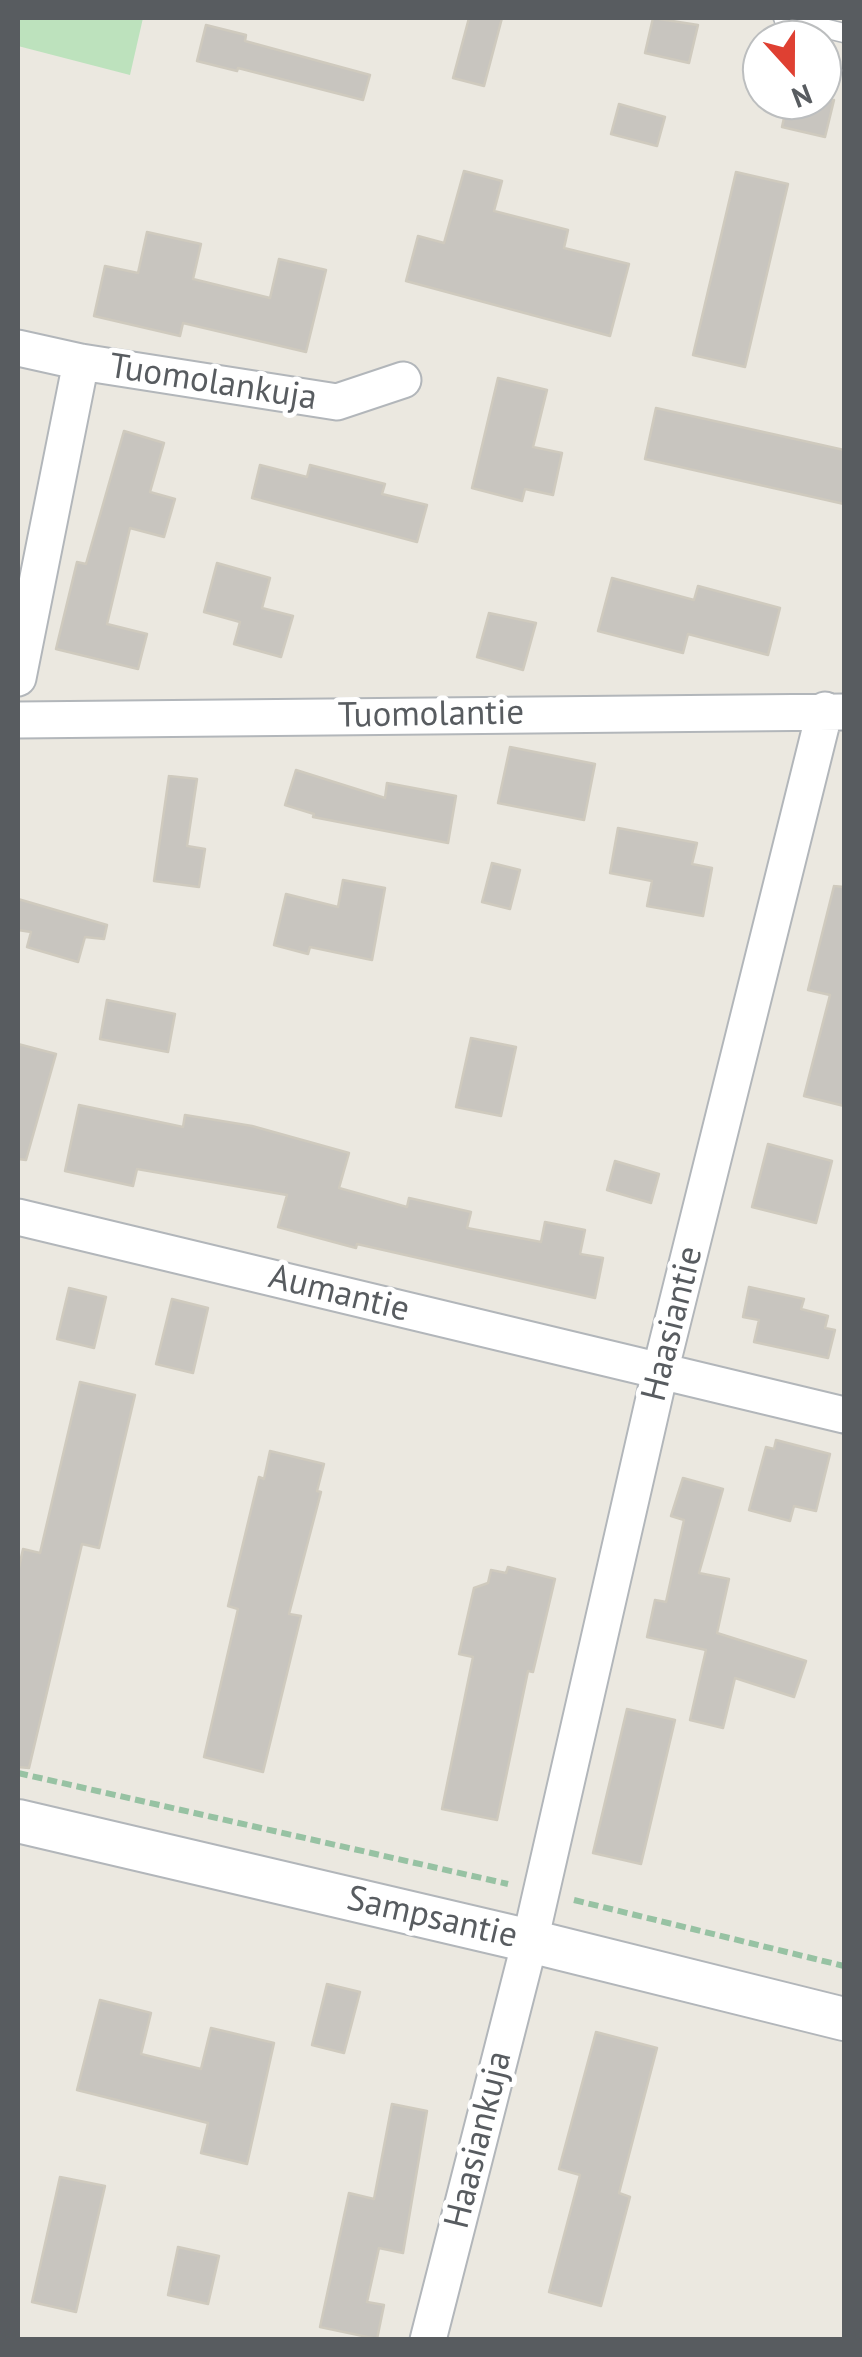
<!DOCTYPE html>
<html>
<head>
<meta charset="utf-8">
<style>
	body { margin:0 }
	#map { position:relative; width:862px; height:2357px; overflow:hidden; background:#ebe8e0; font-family:"PT Sans",sans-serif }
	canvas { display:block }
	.frame { position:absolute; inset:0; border:20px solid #585c60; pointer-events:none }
	.north { position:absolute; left:742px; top:20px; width:100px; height:100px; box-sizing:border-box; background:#fff; border:2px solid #bcbebf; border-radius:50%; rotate:159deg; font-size:28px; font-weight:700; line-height:40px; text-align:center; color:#585c60 }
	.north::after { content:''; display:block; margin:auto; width:35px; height:45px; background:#df4032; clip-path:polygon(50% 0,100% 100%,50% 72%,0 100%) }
</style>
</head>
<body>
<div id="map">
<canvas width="862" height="2357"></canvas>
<div class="frame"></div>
<div class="north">N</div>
</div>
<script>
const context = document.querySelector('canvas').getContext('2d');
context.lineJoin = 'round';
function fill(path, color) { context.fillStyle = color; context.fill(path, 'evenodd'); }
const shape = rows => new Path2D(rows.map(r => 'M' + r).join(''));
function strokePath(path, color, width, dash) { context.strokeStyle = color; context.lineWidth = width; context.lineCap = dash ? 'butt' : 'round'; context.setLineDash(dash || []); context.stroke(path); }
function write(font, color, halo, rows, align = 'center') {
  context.font = font + ' "PT Sans",sans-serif'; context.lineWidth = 10; context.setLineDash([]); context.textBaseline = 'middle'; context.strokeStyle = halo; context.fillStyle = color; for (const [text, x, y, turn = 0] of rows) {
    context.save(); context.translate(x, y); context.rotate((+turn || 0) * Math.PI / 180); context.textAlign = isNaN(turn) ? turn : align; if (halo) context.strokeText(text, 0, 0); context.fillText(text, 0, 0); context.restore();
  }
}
fill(shape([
	[18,18,143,18,130,75,18,46]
]), '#bde2bd');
const building = shape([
	[469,18,502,18,484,86,453,78,469,18],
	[653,18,698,25,689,63,645,53,653,18],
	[206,25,246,35,245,41,370,75,363,100,238,68,237,71,197,61,206,25],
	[788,100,834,100,825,137,782,127,788,100],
	[619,104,665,117,657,146,611,134,619,104],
	[464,171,502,181,494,211,568,230,564,248,629,264,610,336,406,281,418,236,444,243,464,171],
	[736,172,788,184,745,367,693,355,736,172],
	[147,232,201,244,193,279,270,298,279,259,326,270,306,352,183,323,180,336,94,316,105,266,138,273,147,232],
	[498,378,547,390,533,447,562,453,553,495,525,489,522,501,472,488,498,378],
	[656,408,844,450,844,504,645,459,656,408],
	[124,431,164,443,150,492,175,499,164,537,130,528,107,624,147,634,138,669,56,649,77,562,86,564,124,431],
	[260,465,307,477,310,465,385,484,382,494,427,505,417,542,252,498,260,465],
	[217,563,270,578,262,608,293,616,281,657,234,644,240,622,204,612,217,563],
	[612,578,694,600,698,586,780,608,768,655,688,634,683,653,598,631,612,578],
	[489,613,536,623,523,670,477,657,489,613],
	[510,747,595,764,584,820,498,803,510,747],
	[296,770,385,798,387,783,456,796,448,843,313,817,314,814,285,805,296,770],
	[169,776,197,779,187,846,205,849,199,887,154,881,169,776],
	[618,828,697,843,692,864,712,868,703,916,647,906,652,881,610,873,618,828],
	[492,863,520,870,510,909,482,902,492,863],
	[343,880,385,888,372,960,310,947,308,954,274,945,286,894,338,907,343,880],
	[834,886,844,887,844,1106,804,1096,830,995,808,990,834,886],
	[18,899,107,925,104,939,85,937,78,962,27,947,31,932,18,930,18,899],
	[107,1000,175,1014,168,1052,100,1039,107,1000],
	[471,1038,516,1047,501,1116,456,1107,471,1038],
	[18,1044,56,1054,26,1160,18,1159,18,1044],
	[79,1105,183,1127,185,1115,252,1126,349,1153,339,1188,407,1207,409,1198,471,1212,467,1228,541,1242,545,1222,585,1230,580,1254,603,1258,595,1298,357,1244,356,1248,278,1227,287,1195,137,1169,133,1186,65,1171,79,1105],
	[768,1144,832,1161,816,1223,752,1207,768,1144],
	[615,1161,659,1174,651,1203,607,1190,615,1161],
	[749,1287,804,1299,801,1309,828,1316,825,1328,835,1330,828,1358,754,1342,759,1320,743,1317,749,1287],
	[69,1288,106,1297,94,1348,57,1339,69,1288],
	[172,1299,208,1308,193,1373,156,1364,172,1299],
	[80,1382,135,1395,99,1548,82,1544,29,1768,18,1767,18,1572,23,1549,40,1553,80,1382],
	[776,1440,830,1454,816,1511,794,1506,790,1521,749,1510,766,1447,774,1449,776,1440],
	[270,1451,324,1464,317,1491,321,1492,289,1614,301,1616,263,1772,204,1757,238,1609,228,1606,259,1477,264,1479,270,1451],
	[683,1478,723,1489,699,1573,729,1579,717,1633,806,1661,794,1697,735,1678,723,1728,690,1720,706,1650,647,1637,655,1600,666,1602,684,1520,671,1516,683,1478],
	[508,1567,555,1579,533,1672,528,1671,497,1820,442,1809,473,1657,459,1654,474,1588,488,1583,491,1570,506,1573,508,1567],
	[627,1709,675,1720,641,1864,593,1853,627,1709],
	[327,1984,360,1992,344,2053,312,2045,327,1984],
	[100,2000,151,2013,141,2054,201,2069,211,2028,274,2043,247,2164,201,2153,208,2123,77,2090,100,2000],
	[596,2032,657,2048,619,2193,630,2197,601,2306,549,2292,580,2175,559,2169,596,2032],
	[392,2104,427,2111,403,2253,379,2248,367,2302,384,2305,377,2339,320,2327,349,2193,374,2199,392,2104],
	[60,2177,105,2186,76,2312,32,2302,60,2177],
	[178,2247,219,2256,208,2304,168,2295,178,2247]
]);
fill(building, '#c8c5bf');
strokePath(building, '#cfcabe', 2.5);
const service = shape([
	[783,18,844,33]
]);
const minor = shape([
	[18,348,81,362,337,402,403,380],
	[18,678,81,362],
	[18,720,844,712],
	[18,1217,844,1415],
	[428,2340,530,1941,660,1372,825,710]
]);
const tertiary = shape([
	[18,1821,530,1941,844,2019]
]);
strokePath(service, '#b2b6ba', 21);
strokePath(minor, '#b2b6ba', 39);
strokePath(tertiary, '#b2b6ba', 46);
strokePath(shape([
	[18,1773,508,1884],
	[574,1900,844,1966]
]), '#97c2a3', 6, [10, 5]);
strokePath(service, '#fff', 18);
strokePath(minor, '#fff', 35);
strokePath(tertiary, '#fff', 42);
write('35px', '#585c60', '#fff', [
	["Tuomolankuja",213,383,9],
	["Tuomolantie",431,715,-1],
	["Aumantie",339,1294,14],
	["Haasiantie",673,1324,-76],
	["Sampsantie",432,1918,13],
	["Haasiankuja",479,2140,-76]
]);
</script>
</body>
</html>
